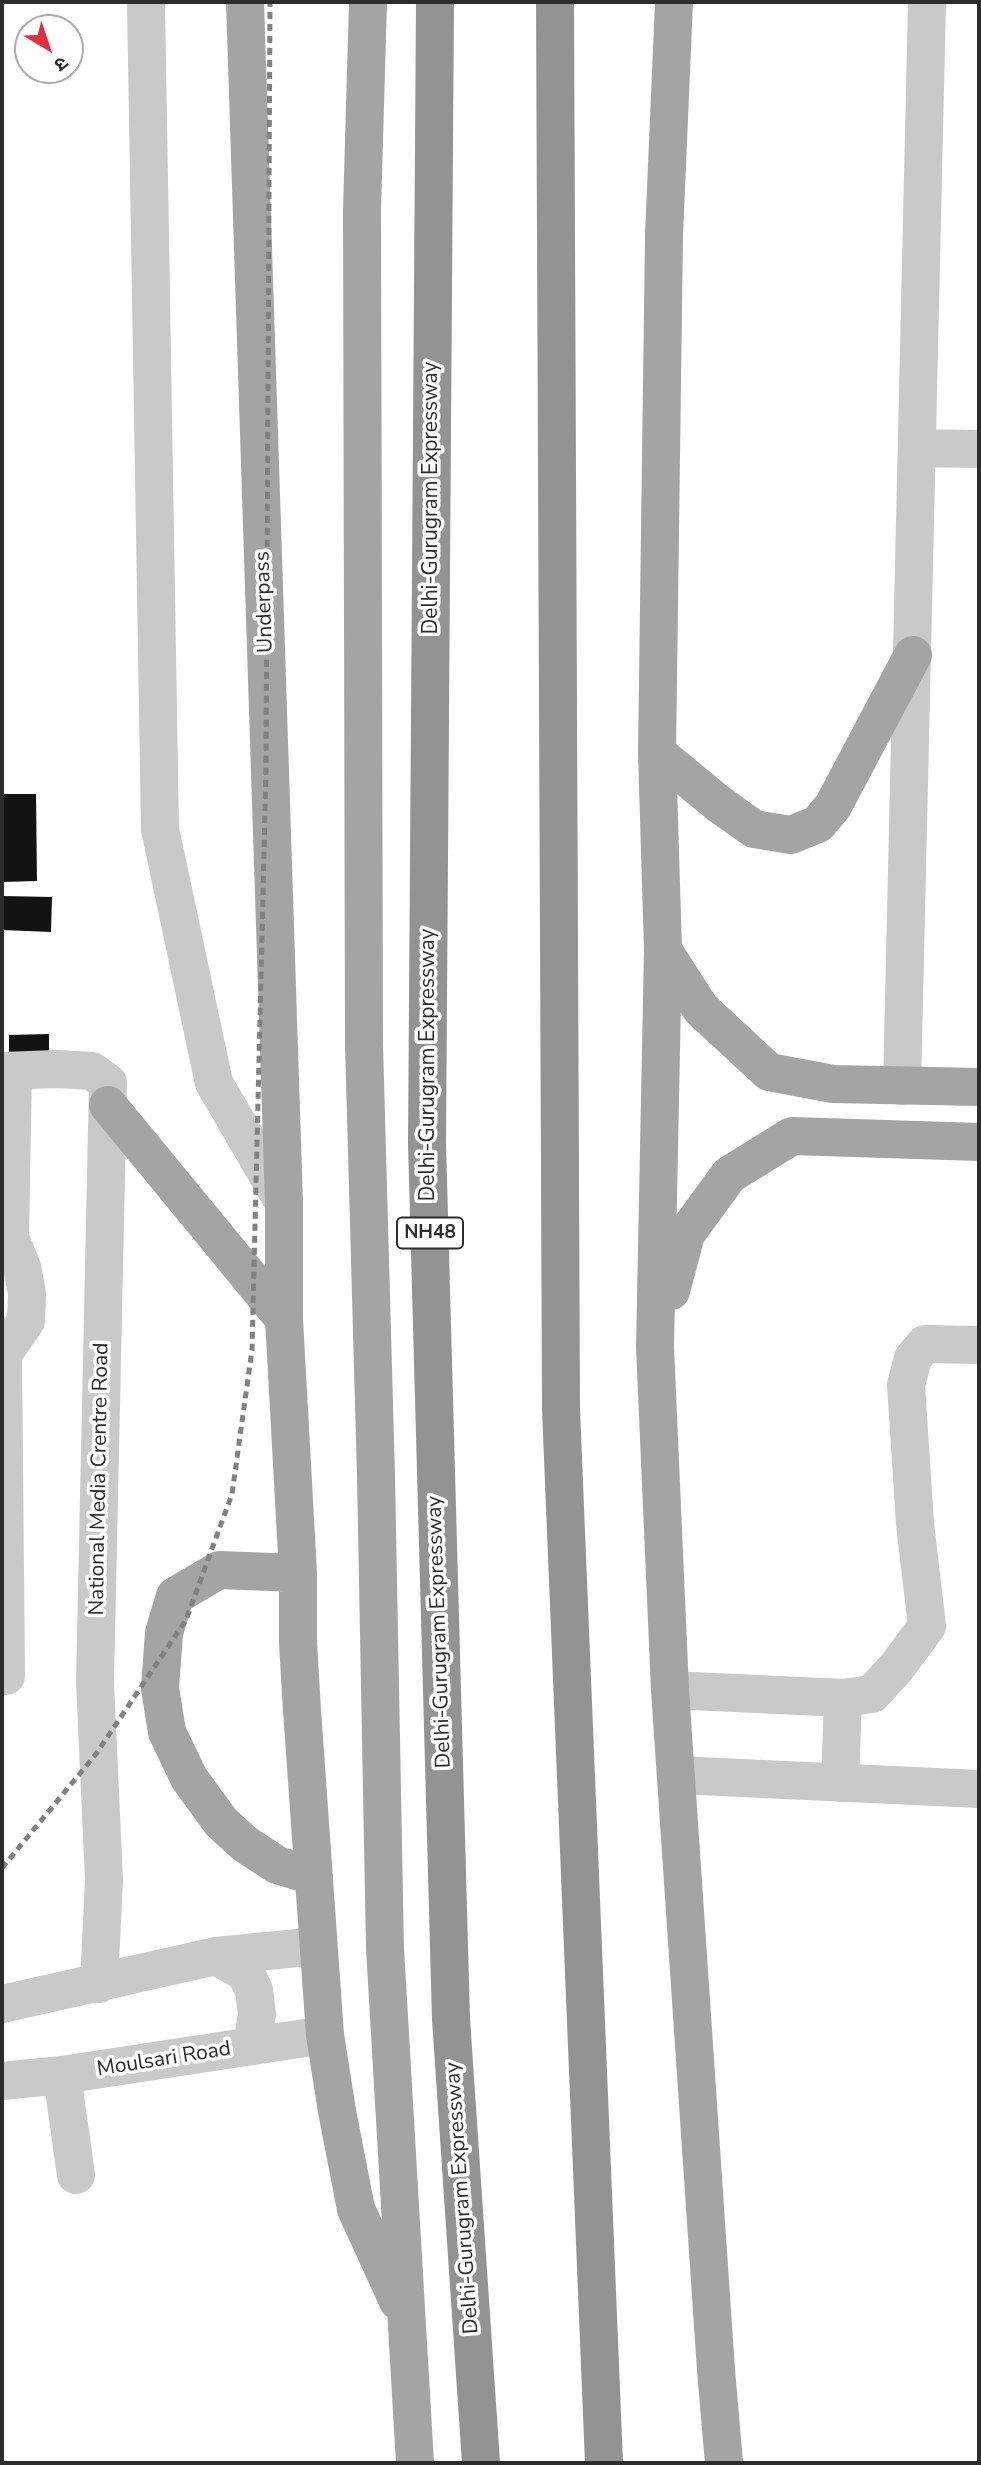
<!DOCTYPE html>
<html>
<head>
<meta charset="utf-8">
<style>
	body { margin:0 }
	#map { position:relative; width:981px; height:2465px; overflow:hidden; background:#fff; font-family:"Nunito Sans","Noto Sans Devanagari",sans-serif }
	canvas { display:block }
	.frame { position:absolute; inset:0; border:4px solid #2c2c2c; pointer-events:none }
	.north { position:absolute; left:14px; top:14px; width:70px; height:70px; box-sizing:border-box; background:#fff; border:2px solid #ababab; border-radius:50%; rotate:141deg; font-size:19px; font-weight:700; line-height:28px; text-align:center; color:#2c2c2c }
	.north::after { content:''; display:block; margin:auto; width:24px; height:32px; background:#e32f3d; clip-path:polygon(50% 0,100% 100%,50% 72%,0 100%) }
</style>
</head>
<body>
<div id="map">
<canvas width="981" height="2465"></canvas>
<div class="frame"></div>
<div class="north">उ</div>
</div>
<script>
const context = document.querySelector('canvas').getContext('2d');
context.lineJoin = 'round';
function fill(path, color) { context.fillStyle = color; context.fill(path, 'evenodd'); }
const shape = rows => new Path2D(rows.map(r => 'M' + r).join(''));
function strokePath(path, color, width, dash) { context.strokeStyle = color; context.lineWidth = width; context.lineCap = dash ? 'butt' : 'round'; context.setLineDash(dash || []); context.stroke(path); }
function write(font, color, halo, rows, align = 'center') {
  context.font = font + ' "Nunito Sans",sans-serif'; context.lineWidth = 7; context.setLineDash([]); context.textBaseline = 'middle'; context.strokeStyle = halo; context.fillStyle = color; for (const [text, x, y, turn = 0] of rows) {
    context.save(); context.translate(x, y); context.rotate((+turn || 0) * Math.PI / 180); context.textAlign = isNaN(turn) ? turn : align; if (halo) context.strokeText(text, 0, 0); context.fillText(text, 0, 0); context.restore();
  }
}
fill(shape([
	[2,794,36,794,37,881,2,882],
	[2,896,52,897,51,932,2,930],
	[49,1034,49,1058,9,1059,9,1035]
]), '#131313');
strokePath(shape([
	[146,2,160,829,214,1083,284,1203],
	[917,448,979,449],
	[2,1071,57,1069,92,1071,108,1083,95,1682,104,1880,99,1984],
	[902,1086,927,2],
	[2,1676,6,1676,3,1354,26,1321,27,1293,22,1267,10,1238,13,1071],
	[670,1690,843,1698],
	[677,1775,979,1789],
	[840,1783,843,1698,872,1694,896,1668,927,1626,915,1524,906,1385,913,1358,925,1344,979,1345],
	[216,1956,245,1972,254,1990,257,2014,252,2046],
	[2,2004,216,1956,318,1946],
	[62,2075,76,2175],
	[2,2081,62,2075,325,2035]
]), '#c9c9c9', 38);
strokePath(shape([
	[245,2,284,1203,284,1319,298,1573,298,1643,302,1710,325,2035,337,2111,356,2209,398,2301],
	[368,2,362,210,364,1044,376,1476,385,1948,415,2463],
	[674,2,664,235,657,753,663,950,655,1347,670,1690,716,2370,724,2463],
	[657,753,719,804,754,829,791,835,818,824,833,806,913,655],
	[663,950,701,1009,769,1072,833,1084,979,1087],
	[108,1105,284,1319],
	[671,1291,686,1234,729,1175,792,1136,979,1142],
	[298,1573,219,1570,175,1596,164,1633,160,1688,167,1732,189,1778,221,1822,245,1844,277,1865,314,1876]
]), '#a4a4a4', 38);
strokePath(shape([
	[435,2,427,1143,451,2019,481,2463],
	[555,2,561,1409,604,2463]
]), '#939393', 38);
strokePath(shape([
	[2,1868,96,1754,186,1620,232,1494,252,1350,266,770,270,2]
]), '#818181', 5, [7, 5]);
for (const [x, y, w] of [
	[430,1233,66]
]) { const box = new Path2D(); box.roundRect(x - w / 2, y - 15.5, w, 31, 5); context.fillStyle = '#fff'; context.fill(box); strokePath(box, '#2c2c2c', 2); }
write('bold 19px', '#2c2c2c', null, [
	["NH48",430,1233]
]);
write('21px', '#2c2c2c', '#fff', [
	["Delhi-Gurugram Expressway",432,498,-90],
	["Underpass",265,602,-92],
	["Delhi-Gurugram Expressway",429,1065,-90],
	["National Media Crentre Road",100,1479,-89],
	["Delhi-Gurugram Expressway",440,1632,-92],
	["Moulsari Road",164,2060,-9],
	["Delhi-Gurugram Expressway",463,2198,-94]
]);
</script>
</body>
</html>
